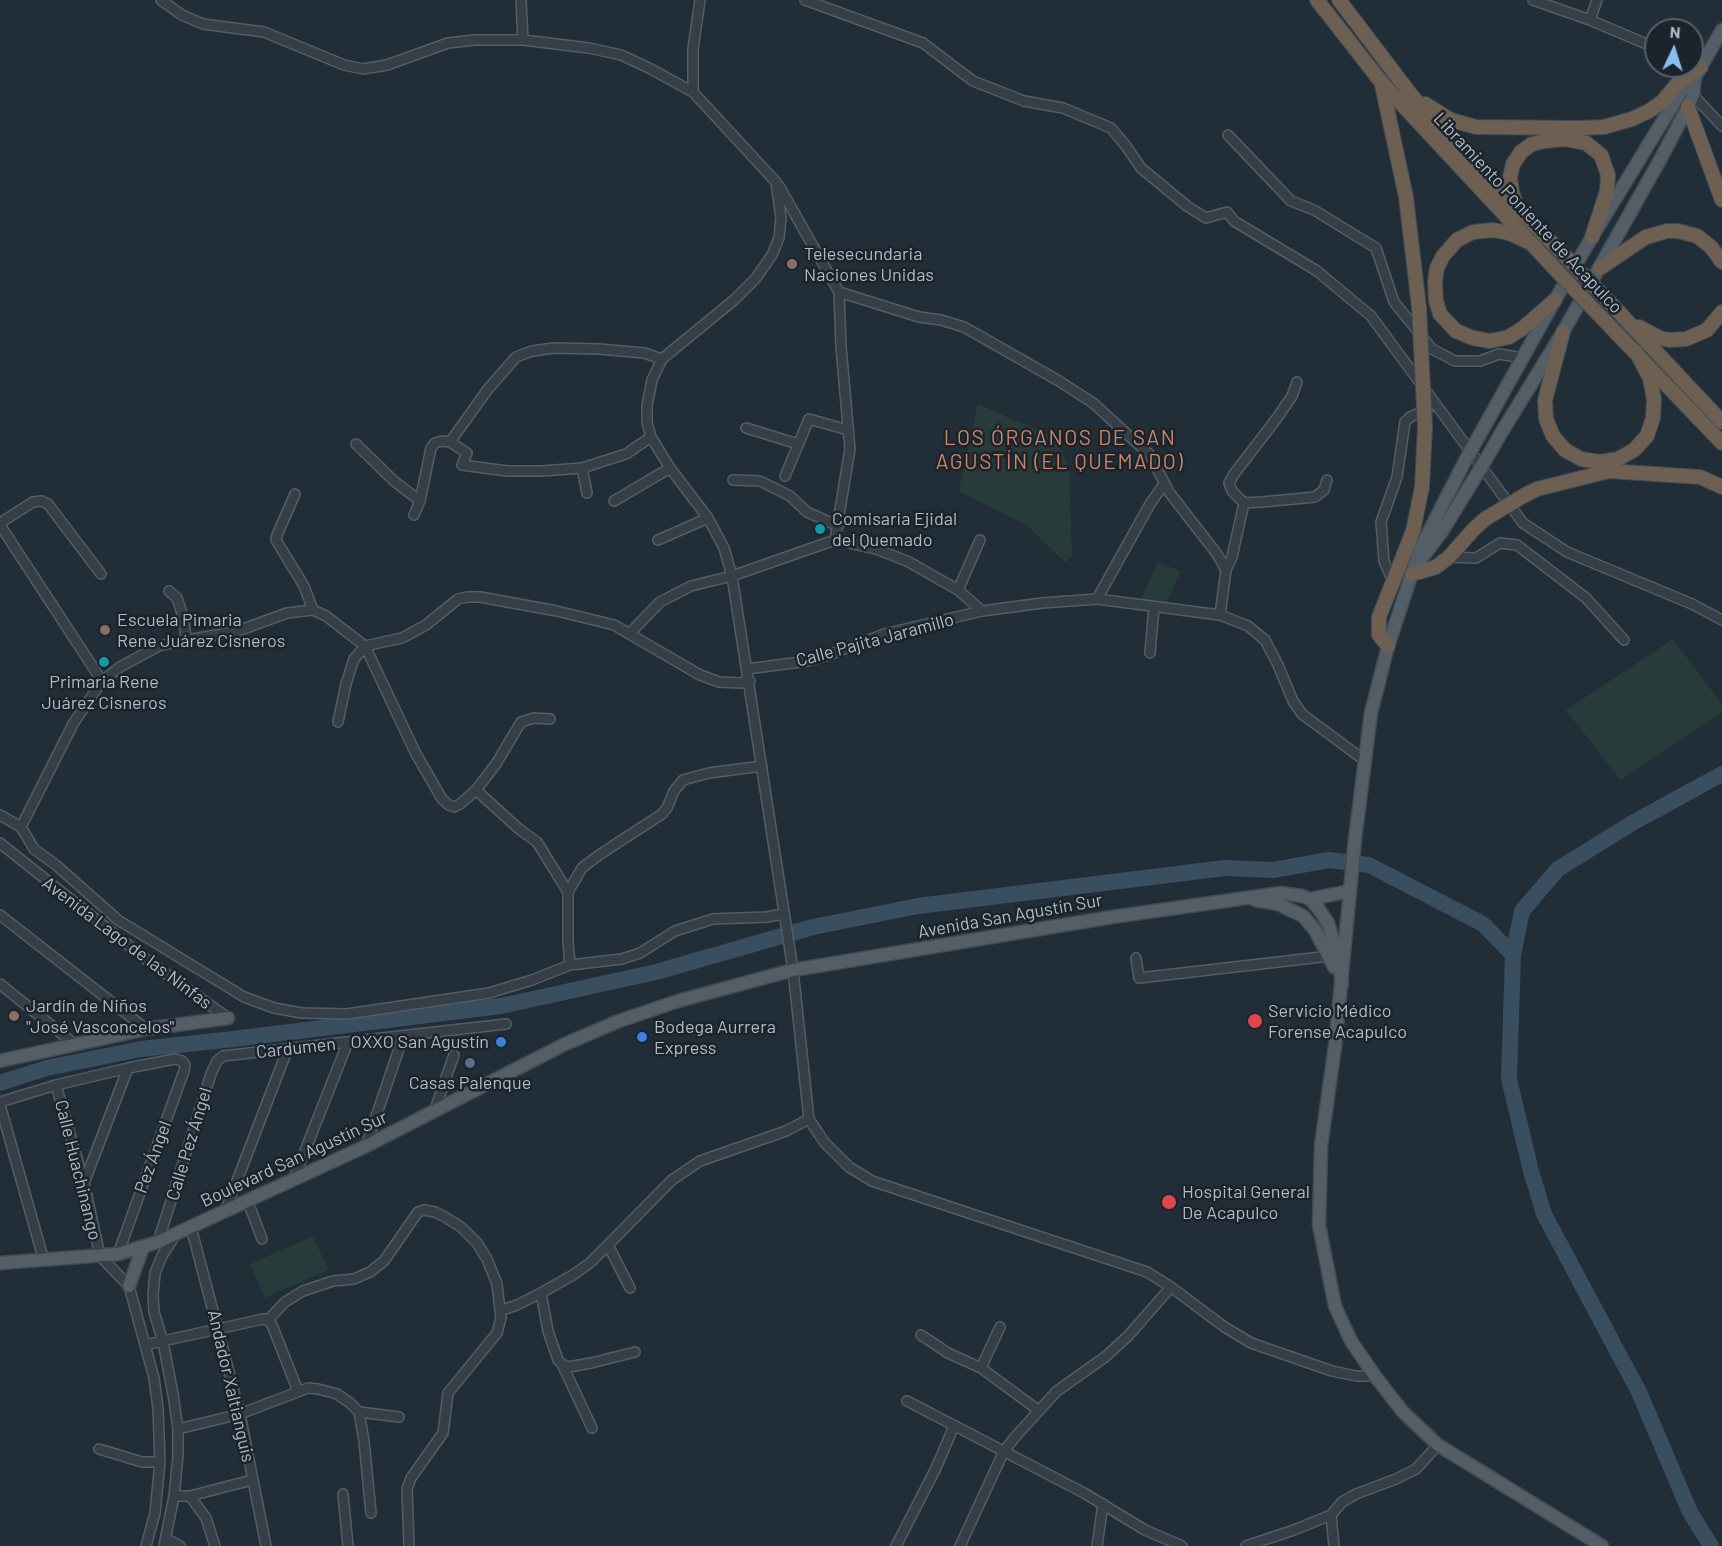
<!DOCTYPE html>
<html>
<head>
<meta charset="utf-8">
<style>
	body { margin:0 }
	#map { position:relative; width:1722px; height:1546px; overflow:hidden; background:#222e37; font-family:Barlow,sans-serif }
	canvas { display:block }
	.north { position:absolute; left:1644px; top:18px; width:60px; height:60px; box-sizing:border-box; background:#1b242c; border:2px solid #576069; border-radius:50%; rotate:4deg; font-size:16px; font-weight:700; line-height:24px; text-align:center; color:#b0bac4 }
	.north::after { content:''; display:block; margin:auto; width:21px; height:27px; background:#8abdef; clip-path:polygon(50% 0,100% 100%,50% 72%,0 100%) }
</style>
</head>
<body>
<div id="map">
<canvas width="1722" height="1546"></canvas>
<div class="north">N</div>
</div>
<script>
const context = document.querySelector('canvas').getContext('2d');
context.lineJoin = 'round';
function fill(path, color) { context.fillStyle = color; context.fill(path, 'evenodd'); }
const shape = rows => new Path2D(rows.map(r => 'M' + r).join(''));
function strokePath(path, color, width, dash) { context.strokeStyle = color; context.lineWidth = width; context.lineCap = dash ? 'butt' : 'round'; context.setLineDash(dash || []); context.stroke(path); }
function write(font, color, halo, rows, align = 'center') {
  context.font = font + ' Barlow,sans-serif'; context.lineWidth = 5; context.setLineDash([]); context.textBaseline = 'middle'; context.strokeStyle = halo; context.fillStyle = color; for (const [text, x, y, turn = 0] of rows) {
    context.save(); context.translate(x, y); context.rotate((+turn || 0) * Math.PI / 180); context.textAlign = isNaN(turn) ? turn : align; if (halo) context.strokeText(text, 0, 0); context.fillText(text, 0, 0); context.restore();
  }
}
fill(shape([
	[978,404,1056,438,1069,467,1072,557,1065,562,1027,525,959,491],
	[1157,562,1180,571,1165,608,1140,602],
	[1673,639,1722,704,1722,712,1620,780,1566,710],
	[313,1236,328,1270,265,1298,250,1264]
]), '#273c3a');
strokePath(shape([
	[0,1083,47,1068,141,1049,233,1039,501,1006,656,972,813,927,918,906,1225,868,1273,870,1329,860,1369,865,1483,924,1513,955],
	[1711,1546,1690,1512,1639,1392,1544,1214,1531,1171,1509,1079,1513,955,1522,911,1558,869,1634,822,1722,774]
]), '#394e5f', 16);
const minor = shape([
	[161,0,182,15,203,24,264,32,344,65,363,69,387,65,448,43,475,40,523,40,589,48,621,55,649,68,693,92,776,182,781,218,779,238,772,255,756,278,734,300,662,359,652,380,647,406,647,422,651,437,670,468,708,518,724,548,732,576,793,970,809,1119,824,1142,849,1167,872,1181,1147,1272,1171,1287,1223,1326,1251,1343,1332,1371,1356,1376,1375,1376],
	[521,0,523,40],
	[805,0,923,43,973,81,1024,101,1063,108,1111,128,1126,146,1141,168,1187,206,1206,218,1227,212,1234,221,1317,271,1371,316,1523,523,1567,552,1692,604,1722,620],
	[1533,0,1590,20,1656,48],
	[1590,20,1597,0],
	[693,92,693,49,700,0],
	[1693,95,1722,126],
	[1228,135,1291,201,1314,210,1376,248,1394,302,1432,349,1455,361,1480,361,1499,354,1523,358],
	[779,186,839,292,919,317,941,320,964,327,1059,381,1093,403,1150,455,1169,492,1217,554,1226,570],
	[1297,382,1292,396,1277,418,1234,474,1229,483,1232,491,1244,503,1262,502,1315,497,1324,490,1327,480],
	[746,428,798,444],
	[450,442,488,389,516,357,532,351,554,348,599,349,644,353,662,359],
	[356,444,394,481,420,501],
	[582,468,587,493],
	[785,476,809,419,848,430],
	[733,480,760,481,790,496,807,512,838,526],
	[295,494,277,535,276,540,304,586,313,610],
	[614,501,670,468],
	[414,515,420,501,431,448,435,443,442,441,450,442,467,453,462,465,507,471,542,471,582,468,626,454,651,437],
	[0,523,33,502,42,501,48,504,101,574],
	[0,525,102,681],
	[658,540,708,518],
	[835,540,850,449,841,347,839,292],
	[1449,557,1476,558,1500,543,1517,545,1586,598,1624,640],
	[1393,582,1384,561,1381,522,1397,477,1405,422,1410,417,1428,409],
	[958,590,980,540],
	[169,591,177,598,179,604,184,620,186,640],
	[1097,599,1150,504,1164,484],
	[1220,615,1226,570,1232,557,1244,503],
	[629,634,660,602,691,586,732,576,835,540,876,549,909,562,958,590,982,611],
	[1150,653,1154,607],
	[747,669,808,661,829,655,884,634,982,611,1042,603,1097,599,1220,615,1248,626,1265,640,1278,665,1293,701,1302,714,1364,760],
	[338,722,346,684,354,659,365,646,402,638,426,625,458,599,467,597,480,597,557,611,614,625,700,675,719,682,740,683,750,681],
	[476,790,519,829,537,842,568,892],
	[0,815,21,827,34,849,56,865,118,920,244,997,274,1008,302,1013,347,1014,489,993,532,980,570,965,622,959,640,953,675,931,713,919,767,917,783,914],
	[21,827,73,724,102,681,120,667,159,646,186,640,235,632,287,613,313,610,326,616,365,646,416,754,442,799,449,805,454,807,460,804,476,790,496,764,521,722,534,718,550,719],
	[0,843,147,960,228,1018],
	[0,915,146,1029],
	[1136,958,1139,978,1330,956],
	[570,965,568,942,568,892,582,868,599,855,662,814,667,808,674,791,683,780,709,773,762,766],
	[0,984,73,1043],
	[56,1085,84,1183,100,1256,129,1286,154,1378,158,1408,160,1462,155,1513,146,1546],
	[0,1102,56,1085,128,1068,175,1059,182,1061,185,1065,184,1071,118,1254],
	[0,1105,44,1261],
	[434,1112,454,1055],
	[366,1146,403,1037],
	[293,1181,348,1042],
	[84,1183,128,1068],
	[248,1202,262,1239],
	[225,1212,288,1048],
	[191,1227,240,1414,266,1546],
	[158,1242,211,1074,217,1061,223,1056,506,1024],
	[608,1245,630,1288],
	[541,1293,548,1331,558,1360,562,1364,568,1367,591,1363,635,1352],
	[502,1310,517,1305,541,1293,573,1275,591,1262,672,1180,700,1161,786,1131,809,1119],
	[268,1320,285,1302,303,1291,333,1281,354,1279,370,1272,384,1261,418,1212,424,1210,435,1212,445,1217,461,1227,477,1243,487,1259,497,1284,501,1318,497,1333,448,1393,443,1433,411,1478,407,1489,409,1546],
	[921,1335,948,1353,981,1368,1038,1410],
	[145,1345,263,1319,268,1320,272,1325,298,1391],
	[562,1364,592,1428],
	[981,1368,1000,1327],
	[907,1401,1084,1493,1145,1530,1182,1546],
	[359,1412,399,1417],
	[178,1429,240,1414,308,1388,318,1389,337,1394,350,1403,359,1412,364,1441,371,1513],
	[99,1449,142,1462,160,1462],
	[343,1494,348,1546],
	[174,1496,190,1496,252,1480],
	[190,1496,206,1518,215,1546],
	[1331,1515,1334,1546],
	[167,1539,180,1546],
	[164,1546,174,1496,178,1456,178,1429,173,1394,163,1342,154,1312,153,1295,155,1273,162,1256,176,1234],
	[896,1546,936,1468,954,1426],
	[960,1546,1004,1451,1015,1437,1057,1391,1105,1357,1128,1336,1171,1287],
	[1097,1546,1103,1504],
	[1246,1546,1294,1530,1331,1515,1342,1502,1356,1494,1396,1479,1416,1469,1438,1445]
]);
const major = shape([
	[1489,418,1555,300,1592,237,1683,88,1695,77,1722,30],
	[1503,430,1563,332,1660,160,1688,107,1693,95,1695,77],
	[1465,461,1420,549,1388,646,1371,713,1355,839,1335,1046,1321,1146,1319,1225,1335,1306,1351,1341,1375,1376,1403,1412,1438,1445,1602,1546],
	[1418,563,1441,533,1479,471],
	[1310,899,1350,891],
	[1255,900,1278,904,1303,916,1315,930,1334,967],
	[0,1061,146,1029,228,1018],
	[0,1263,118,1254,158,1242,366,1146,565,1044,619,1021,678,1001,793,970,1112,917,1281,893,1302,896,1310,899,1318,908,1328,923,1337,953,1342,984],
	[129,1286,143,1247]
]);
const highway = shape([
	[1317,0,1382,83,1557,271],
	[1339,0,1412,96,1454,144,1569,260],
	[1382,85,1406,197,1419,307],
	[1425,104,1451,120,1476,127,1578,128,1604,127,1632,119,1649,111,1662,102,1678,83,1701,67],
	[1688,107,1722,200],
	[1517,206,1512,192,1510,177,1513,164,1521,152,1532,144,1545,141,1565,139,1586,143,1601,155,1608,175,1607,191,1592,237],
	[1526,241,1509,233,1493,230,1473,232,1457,240,1443,256,1437,268,1435,282,1436,301,1440,314,1456,331,1473,338,1490,341,1509,337,1523,328,1555,300],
	[1600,268,1646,237,1667,231,1678,231,1697,236,1711,247,1722,262],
	[1615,308,1722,422],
	[1603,319,1722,443],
	[1639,327,1660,338,1669,340,1686,339,1707,330,1722,312],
	[1563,332,1545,400,1546,419,1553,436,1565,450,1581,459,1600,462,1618,459,1634,450,1647,436,1653,418,1654,400,1650,378,1636,352],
	[1525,495,1537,489,1609,471,1700,477,1722,487],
	[1412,574,1436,567,1449,557,1474,529,1485,519],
	[1388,646,1379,635,1379,617,1413,531,1422,487,1425,427]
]);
strokePath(minor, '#535d65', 12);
strokePath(major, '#424b54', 15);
strokePath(highway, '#404a52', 16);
strokePath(minor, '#363f47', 9);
strokePath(major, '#545e67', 12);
strokePath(highway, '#6d6053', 14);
const majorBridge = shape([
	[1465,461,1489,418],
	[1479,471,1503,430]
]);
const highwayBridge = shape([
	[1569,260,1615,308],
	[1557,271,1603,319],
	[1419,307,1425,427],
	[1485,519,1525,495]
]);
strokePath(majorBridge, '#424b54', 15, []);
strokePath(highwayBridge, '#404a52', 16, []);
strokePath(majorBridge, '#545e67', 12);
strokePath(highwayBridge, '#6d6053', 14);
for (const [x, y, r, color] of [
	[792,264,6,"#8d6e63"],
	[820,529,6,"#0f9aa8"],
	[105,630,6,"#8d6e63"],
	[104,662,6,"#0f9aa8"],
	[14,1016,6,"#8d6e63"],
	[1255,1021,8,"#e0444e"],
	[642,1037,6,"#3f7fe0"],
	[501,1042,6,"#3f7fe0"],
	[470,1063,6,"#5c6f8a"],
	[1169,1202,8,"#e0444e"]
]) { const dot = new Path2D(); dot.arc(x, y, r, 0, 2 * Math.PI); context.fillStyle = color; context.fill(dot); strokePath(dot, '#1b242c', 2); }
write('18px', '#b0bac4', '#1b242c', [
	["Libramiento Poniente de Acapulco",1528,213,47],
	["Calle Pajita Jaramillo",875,640,-15],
	["Avenida San Agustín Sur",1010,916,-10],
	["Avenida Lago de las Ninfas",127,943,37],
	["Cardumen",296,1048,-6],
	["Calle Pez Ángel",189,1144,-73],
	["Pez Ángel",153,1157,-70],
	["Boulevard San Agustín Sur",294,1159,-25],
	["Calle Huachinango",78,1170,76],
	["Andador Xaltianguis",231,1386,77]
]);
write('18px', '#b0bac4', '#1b242c', [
	["Telesecundaria",804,254],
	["Naciones Unidas",804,275],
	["Comisaria Ejidal",832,519],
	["del Quemado",832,540],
	["Escuela Pimaria",117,620],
	["Rene Juárez Cisneros",117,641],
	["Primaria Rene",104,682,"center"],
	["Juárez Cisneros",104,703,"center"],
	["Jardín de Niños",26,1006],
	["\"José Vasconcelos\"",26,1027],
	["Servicio Médico",1268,1011],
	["Forense Acapulco",1268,1032],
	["Bodega Aurrera",654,1027],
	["Express",654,1048],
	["OXXO San Agustín",489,1042,"right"],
	["Casas Palenque",470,1083,"center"],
	["Hospital General",1182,1192],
	["De Acapulco",1182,1213]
], 'left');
context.letterSpacing = '1.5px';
write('21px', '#cb8464', '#1b242c', [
	["LOS ÓRGANOS DE SAN",1060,438],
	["AGUSTÍN (EL QUEMADO)",1060,462]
]);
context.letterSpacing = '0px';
</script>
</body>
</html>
